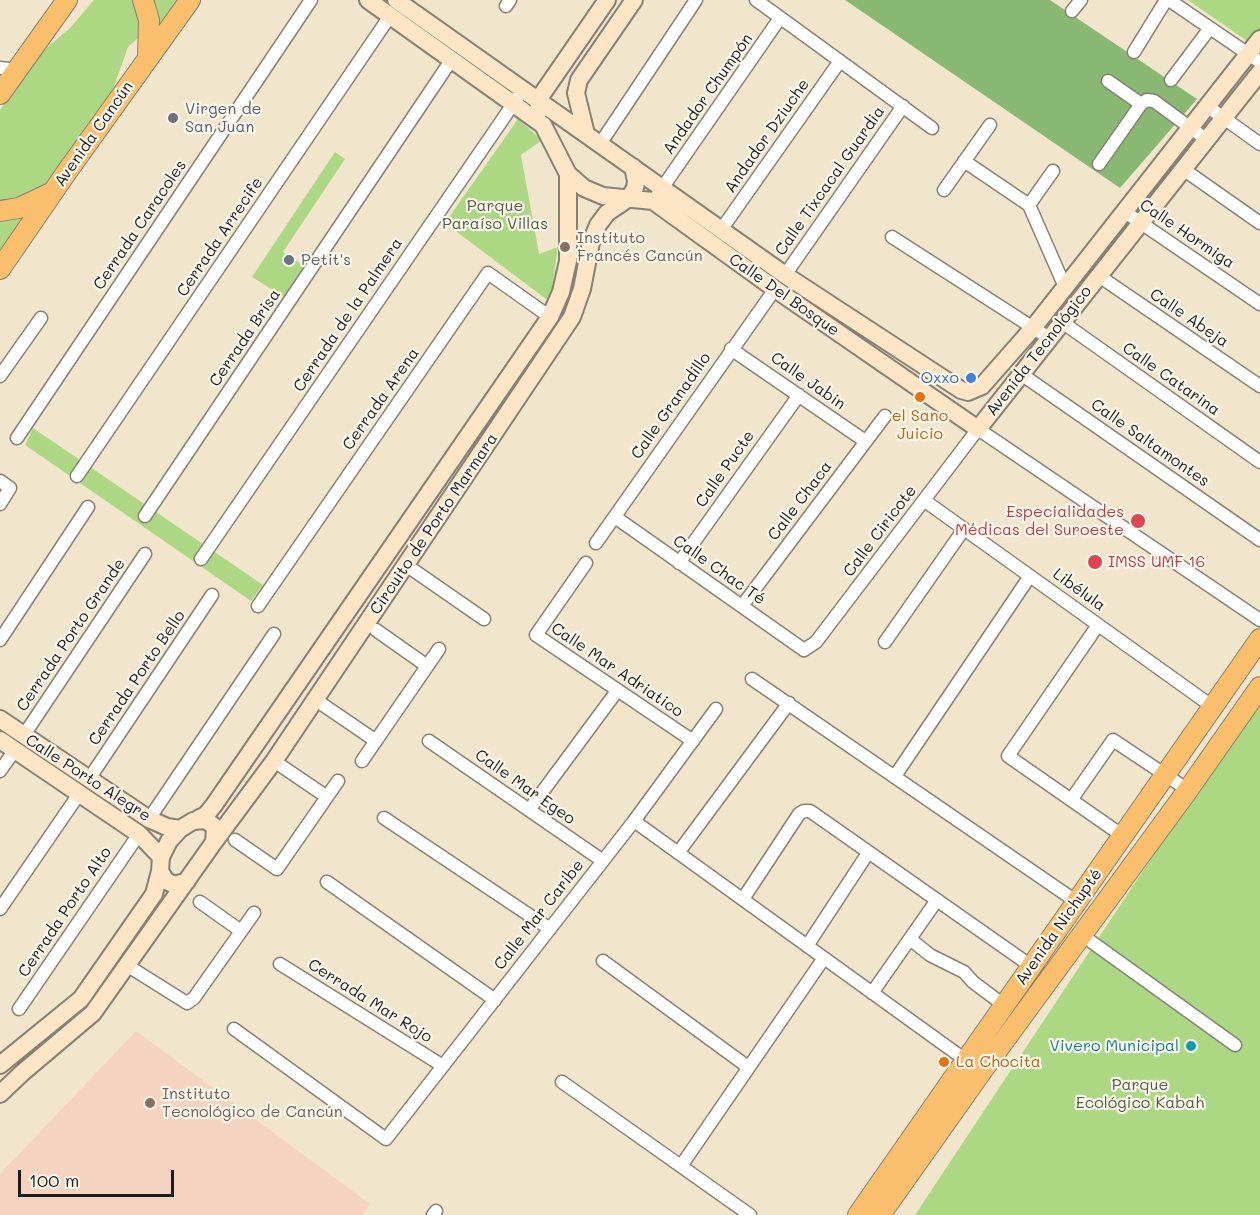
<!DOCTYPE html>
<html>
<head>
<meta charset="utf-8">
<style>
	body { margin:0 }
	#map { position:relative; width:1260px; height:1215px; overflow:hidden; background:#f1e6cb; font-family:Mali,sans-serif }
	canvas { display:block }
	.scale { position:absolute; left:18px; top:1170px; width:156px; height:27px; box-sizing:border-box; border:3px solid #1c1c1c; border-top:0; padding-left:8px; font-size:18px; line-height:21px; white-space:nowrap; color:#1c1c1c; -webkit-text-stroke:4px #fbf7ec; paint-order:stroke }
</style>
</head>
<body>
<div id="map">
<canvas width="1260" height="1215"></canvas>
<div class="scale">100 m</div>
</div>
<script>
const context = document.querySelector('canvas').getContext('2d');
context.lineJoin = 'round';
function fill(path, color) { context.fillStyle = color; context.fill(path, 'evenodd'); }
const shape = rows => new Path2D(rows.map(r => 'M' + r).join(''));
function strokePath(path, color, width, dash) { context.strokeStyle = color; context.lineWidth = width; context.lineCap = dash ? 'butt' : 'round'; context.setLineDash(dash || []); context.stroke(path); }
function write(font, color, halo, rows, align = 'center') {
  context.font = font + ' Mali,sans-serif'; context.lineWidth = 4.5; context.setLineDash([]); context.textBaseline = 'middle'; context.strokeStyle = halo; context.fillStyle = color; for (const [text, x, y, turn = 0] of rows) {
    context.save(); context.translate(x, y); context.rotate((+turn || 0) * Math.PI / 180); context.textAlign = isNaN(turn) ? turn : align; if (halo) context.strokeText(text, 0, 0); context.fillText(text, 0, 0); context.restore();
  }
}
fill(shape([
	[136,1031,370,1204,362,1215,0,1215,0,1174]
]), '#f4d3c0');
fill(shape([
	[94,0,180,0,156,34,157,21,128,47,109,100,0,256,0,110,38,55,70,28],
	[1188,0,1260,0,1260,30,1250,43],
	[518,119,542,140,521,155,539,254,558,247,550,302,445,223],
	[335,152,345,159,283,252,308,268,286,298,252,277],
	[33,428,263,585,251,601,25,445],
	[1260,694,1260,1215,915,1215]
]), '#acd884');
fill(shape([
	[845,0,1050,0,1197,99,1120,188]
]), '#89b872');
const street = shape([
	[756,0,932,128],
	[1169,0,1260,62],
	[506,6,510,0],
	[1072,11,1081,0],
	[1134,52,1166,0],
	[0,68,17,70],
	[1171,80,1210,28],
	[1108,81,1141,104],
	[1207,106,1260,144],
	[600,144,696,0],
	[964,161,1029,205,1065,287],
	[1099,164,1141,104,1147,100,1154,101,1207,140],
	[1183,169,1260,223],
	[944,190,990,125],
	[658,194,780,18],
	[1029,205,1053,171],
	[1125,212,1260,304],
	[721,230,840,61],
	[892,237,1049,338],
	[785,275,903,106],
	[1099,276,1260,386],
	[1062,322,1260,462],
	[731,349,865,441],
	[1021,374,1260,540],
	[0,376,41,318],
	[17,438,311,0],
	[77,476,390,16],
	[0,481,10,488,0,504],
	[925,501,1213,707],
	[145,516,452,59],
	[615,517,804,650,816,642,978,429,1260,620],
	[596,543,775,289],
	[201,559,518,97],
	[586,563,536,635,693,741],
	[679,563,799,395],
	[406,565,484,619],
	[258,606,488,273,550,317],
	[742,606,885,416],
	[1098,625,1008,756,1123,836],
	[376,630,427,666],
	[0,640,88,507],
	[885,642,964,529],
	[752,679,1077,902],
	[316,700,376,741],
	[24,735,145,554],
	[429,741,603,861],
	[274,761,327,797],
	[362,761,439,649],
	[0,771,15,750],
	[895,776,1030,576],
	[89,779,212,595],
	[1071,800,1113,740,1188,790],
	[529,810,617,691],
	[384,818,550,929],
	[149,819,274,634],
	[634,821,971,1064],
	[235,840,277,869,338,781],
	[678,853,789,703],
	[327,882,495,1000],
	[743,899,799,814,804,811,810,811,1031,966],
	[200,902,241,931],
	[0,909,79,794],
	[1082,935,1235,1045],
	[910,939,930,955,964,972,973,982,1005,1006],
	[807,946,868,853],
	[603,961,748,1067],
	[280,964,443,1066],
	[128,966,187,1003,194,998,254,913],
	[872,993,937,900],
	[19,1009,139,834],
	[234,1029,386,1139,634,821,716,709],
	[562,1082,750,1215],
	[681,1166,824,958],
	[433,1215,436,1211]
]);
const secondary = shape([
	[368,0,543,125,568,174,584,188,603,196,653,201,775,289,978,429],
	[396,0,785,275,961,390,968,392,982,386,1033,328,1260,39],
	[540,110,538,100,607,0],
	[586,134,576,93,579,80,634,0],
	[978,429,1260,72],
	[0,719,149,819,167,827,180,829],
	[0,740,139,834,161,857],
	[198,819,206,815,214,805,550,317,561,292,568,261,568,174],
	[214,842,274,761,572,317,582,289,591,242,598,225,607,213,629,198,635,188,636,181,633,167],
	[0,1065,81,999,154,894,160,871],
	[0,1094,22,1073,93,1013,214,842,215,827,206,820,193,821,180,829,169,841,161,857,160,871,166,881,175,885,187,881]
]);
const primary = shape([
	[143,0,149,20,148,58],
	[0,94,67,0],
	[0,211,19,208,53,192],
	[0,269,66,173,190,0],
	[858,1215,1260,639],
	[880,1215,982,1071,1188,790,1260,687]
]);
strokePath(street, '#868174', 15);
strokePath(secondary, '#868174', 20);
strokePath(primary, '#868174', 22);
strokePath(street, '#fff', 12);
strokePath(secondary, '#fde5c5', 16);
strokePath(primary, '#f9bf6d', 20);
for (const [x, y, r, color] of [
	[173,118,6,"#6b7280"],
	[565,247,6,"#8d6e63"],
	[289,260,6,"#6b7280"],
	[971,378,6,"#3f7fe0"],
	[920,397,6,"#e8710a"],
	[1138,521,8,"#e0444e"],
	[1095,562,8,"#e0444e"],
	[1191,1046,6,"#0f9aa8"],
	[944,1062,6,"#e8710a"],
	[150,1103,6,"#8d6e63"]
]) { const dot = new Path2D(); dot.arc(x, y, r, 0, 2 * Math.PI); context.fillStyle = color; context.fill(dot); strokePath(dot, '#fbf7ec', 2); }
write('16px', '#1c1c1c', '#fbf7ec', [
	["Andador Chumpón",708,94,-55],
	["Avenida Cancún",94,134,-55],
	["Andador Dziuche",767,136,-55],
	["Calle Tixcacal Guardia",830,181,-55],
	["Cerrada Caracoles",140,225,-56],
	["Calle Hormiga",1187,234,34],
	["Cerrada Arrecife",220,237,-56],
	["Calle Del Bosque",784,295,35],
	["Cerrada de la Palmera",348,315,-56],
	["Calle Abeja",1189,318,34],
	["Cerrada Brisa",245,338,-56],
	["Avenida Tecnológico",1039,351,-52],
	["Calle Catarina",1171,379,35],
	["Calle Jabin",808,381,35],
	["Cerrada Arena",381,399,-55],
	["Calle Granadillo",671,406,-55],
	["Calle Saltamontes",1150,443,35],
	["Calle Pucte",725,469,-55],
	["Calle Chaca",800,501,-53],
	["Circuito de Porto Marmara",434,524,-56],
	["Calle Ciricote",880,531,-53],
	["Calle Chac Té",719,570,35],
	["Libélula",1079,590,36],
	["Cerrada Porto Grande",71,635,-56],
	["Calle Mar Adriatico",617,670,34],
	["Cerrada Porto Bello",137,678,-56],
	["Calle Porto Alegre",88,778,33],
	["Calle Mar Egeo",525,787,35],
	["Cerrada Porto Alto",65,912,-56],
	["Calle Mar Caribe",539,915,-52],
	["Avenida Nichupté",1059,927,-55],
	["Cerrada Mar Rojo",370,1001,32]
]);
write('16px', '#5b616d', '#fbf7ec', [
	["Virgen de",185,109],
	["San Juan",185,127],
	["Petit's",301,260]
], 'left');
write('16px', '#4e5e40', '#fbf7ec', [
	["Parque",495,206],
	["Paraíso Villas",495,224],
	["Parque",1140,1085],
	["Ecológico Kabah",1140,1103]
]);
write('16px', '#785e54', '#fbf7ec', [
	["Instituto",577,238],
	["Francés Cancún",577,256],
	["Instituto",162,1094],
	["Tecnológico de Cancún",162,1112]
], 'left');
write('16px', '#366cbe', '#fbf7ec', [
	["Oxxo",959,378]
], 'right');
write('16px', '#c56008', '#fbf7ec', [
	["el Sano",920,416],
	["Juicio",920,434],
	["La Chocita",956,1062,"left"]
]);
write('16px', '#be3a42', '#fbf7ec', [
	["Especialidades",1124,512],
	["Médicas del Suroeste",1124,530],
	["IMSS UMF 16",1108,562,"left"]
], 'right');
write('16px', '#0d838f', '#fbf7ec', [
	["Vivero Municipal",1179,1046]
], 'right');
</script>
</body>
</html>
